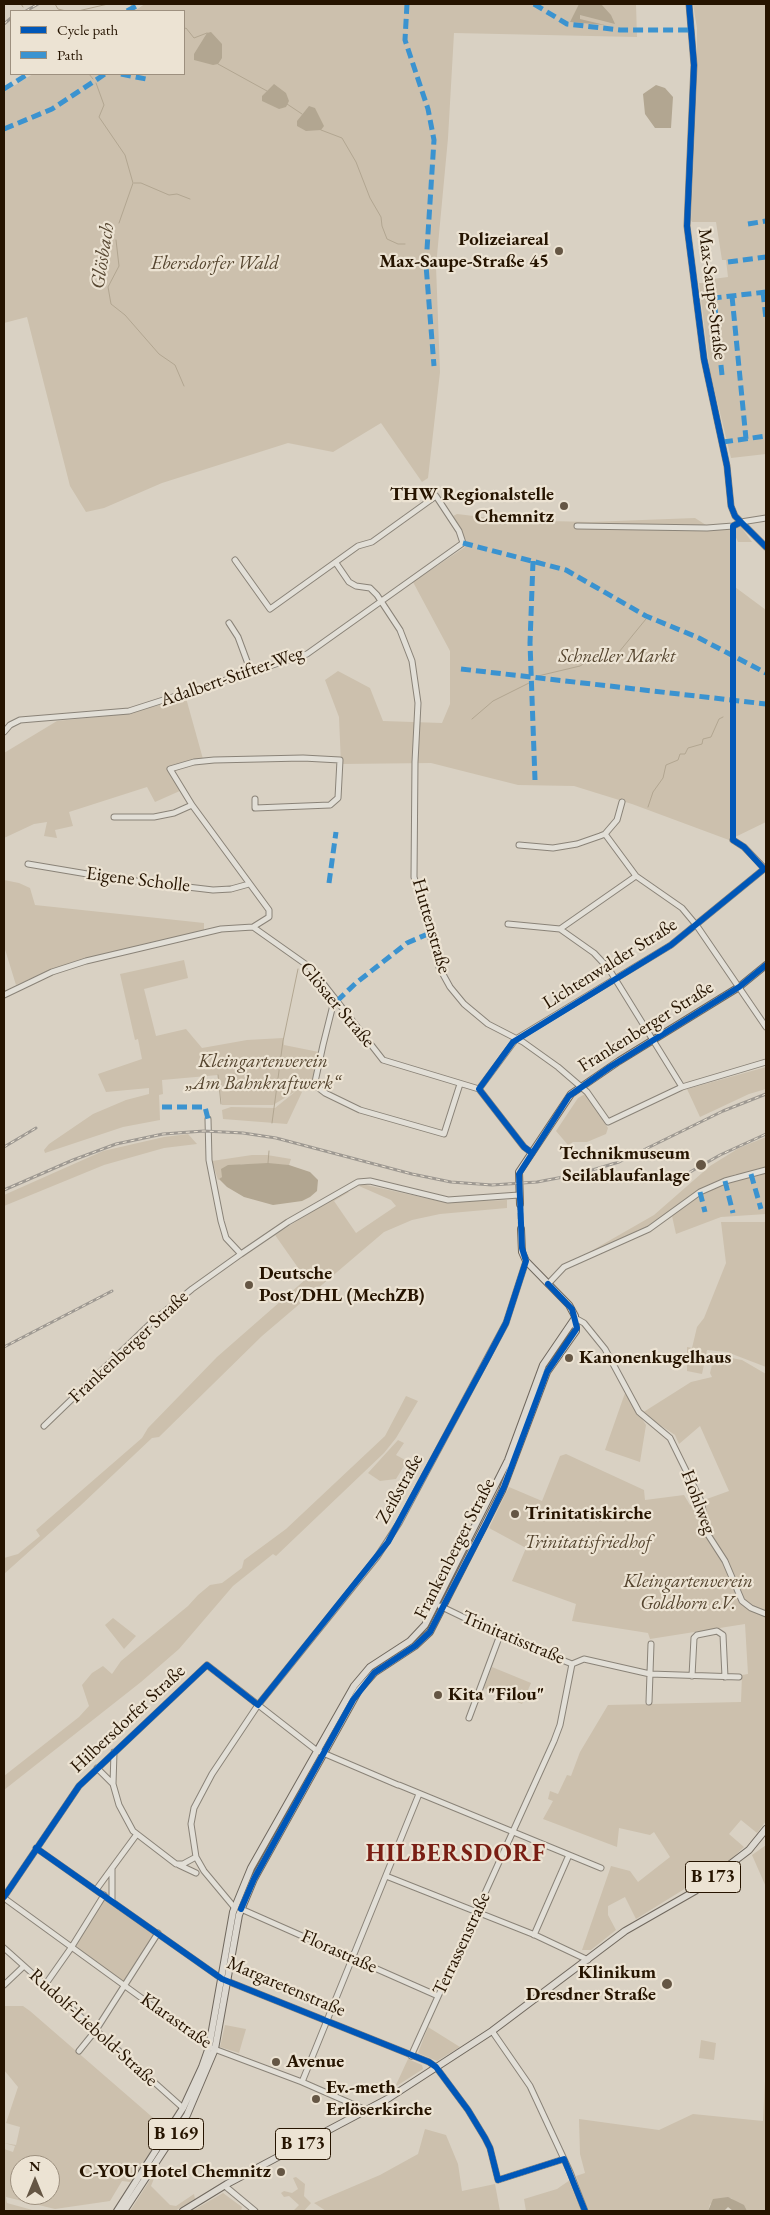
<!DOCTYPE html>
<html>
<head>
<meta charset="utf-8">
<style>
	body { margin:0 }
	#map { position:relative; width:770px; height:2215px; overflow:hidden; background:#d9d1c3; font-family:"EB Garamond",serif }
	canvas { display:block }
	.frame { position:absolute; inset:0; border:5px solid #261400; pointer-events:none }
	.legend { position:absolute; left:10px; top:10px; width:175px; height:65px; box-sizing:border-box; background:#ece3d3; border:1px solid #9d907f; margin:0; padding:6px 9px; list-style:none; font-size:15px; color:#261400 }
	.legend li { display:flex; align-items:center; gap:10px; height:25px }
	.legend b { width:25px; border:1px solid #9d907f }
	.north { position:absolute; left:10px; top:2155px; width:50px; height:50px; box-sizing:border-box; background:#ece3d3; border:1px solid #9d907f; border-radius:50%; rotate:0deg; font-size:14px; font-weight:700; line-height:20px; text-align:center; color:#261400 }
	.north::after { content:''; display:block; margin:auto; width:18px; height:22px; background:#655644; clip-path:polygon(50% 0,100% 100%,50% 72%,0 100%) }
</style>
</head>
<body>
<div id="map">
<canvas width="770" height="2215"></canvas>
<div class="frame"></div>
<ul class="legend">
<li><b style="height:6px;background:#0057b8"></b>Cycle path</li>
<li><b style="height:6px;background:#3b93d0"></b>Path</li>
</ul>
<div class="north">N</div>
</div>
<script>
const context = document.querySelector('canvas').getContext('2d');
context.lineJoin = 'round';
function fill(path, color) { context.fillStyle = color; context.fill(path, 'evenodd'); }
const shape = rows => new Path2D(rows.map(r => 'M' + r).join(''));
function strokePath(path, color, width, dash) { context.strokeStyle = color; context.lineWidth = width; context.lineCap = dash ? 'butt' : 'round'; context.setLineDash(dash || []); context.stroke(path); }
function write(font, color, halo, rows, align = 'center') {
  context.font = font + ' "EB Garamond",serif'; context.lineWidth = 4.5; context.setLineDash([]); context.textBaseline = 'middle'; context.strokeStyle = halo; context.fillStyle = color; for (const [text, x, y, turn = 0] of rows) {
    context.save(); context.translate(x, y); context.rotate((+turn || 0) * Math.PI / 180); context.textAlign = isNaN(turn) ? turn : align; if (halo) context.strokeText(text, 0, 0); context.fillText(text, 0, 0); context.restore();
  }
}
fill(shape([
	[145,4,636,4,637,37,454,33,448,138,436,266,440,372,428,478,422,482,381,423,333,452,288,443,162,483,104,508,86,512,70,486,27,317,4,323,4,92,33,74,184,74,184,11,134,11],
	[693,4,766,4,766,454,731,458,710,372,699,283,706,283,706,280,728,277,726,260,722,260,716,222,692,222,691,220,697,81,697,28],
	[457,514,507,520,590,522,695,518,709,527,739,524,752,542,738,542,733,531,735,587,766,610,766,822,729,840,632,804,574,786,518,785,431,763,341,764,339,717,325,680,338,671,370,688,383,721,442,723,450,704,450,651,413,582,468,545,453,516],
	[186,698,203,759,174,770,173,773,182,790,155,802,147,787,69,812,73,826,55,830,57,838,44,836,47,822,34,824,4,838,4,753,57,721,125,714],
	[4,880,19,883,30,888,35,905,204,923,204,931,87,958,51,970,16,985,4,946],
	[184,960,188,978,144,989,156,1036,186,1029,202,1048,247,1040,283,1038,284,1045,319,1052,314,1080,300,1089,302,1092,287,1124,223,1119,222,1110,231,1107,275,1108,296,1091,273,1105,222,1105,218,1075,162,1080,163,1094,159,1095,160,1120,123,1127,45,1153,44,1150,49,1144,93,1114,126,1100,149,1094,149,1088,106,1092,98,1074,142,1059,138,1039,135,1040,120,974],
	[766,1067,766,1089,749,1094,700,1117,687,1089],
	[585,1094,608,1128,606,1134,587,1142,573,1142,568,1145,556,1131,578,1098],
	[188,1134,197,1144,164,1148,104,1165,4,1206,4,1195,103,1151,164,1137],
	[766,1137,766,1214,721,1217,676,1234,672,1216,699,1195,737,1179,736,1174,700,1189,664,1217,646,1227,586,1254,654,1215,710,1166,739,1148],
	[252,1155,267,1155,291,1159,289,1165,241,1164,218,1180,212,1161],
	[362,1184,443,1202,507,1200,507,1208,440,1214,412,1220,384,1232,262,1336,159,1437,152,1438,80,1506,4,1574,4,1558,18,1554,40,1536,36,1530,142,1438,148,1428,217,1357,306,1279,275,1235,344,1191,349,1192,334,1201,356,1233,396,1206,391,1200,359,1186,352,1190],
	[721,1222,766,1222,766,1367,727,1352,707,1350,702,1374,687,1371,687,1347,692,1348,697,1327,704,1318,726,1263],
	[721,1356,742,1360,766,1374,766,1612,746,1607,766,1616,766,1821,757,1833,741,1820,729,1834,744,1847,728,1862,636,1919,625,1897,608,1906,608,1915,616,1930,591,1950,582,1950,611,1866,630,1871,638,1882,670,1857,654,1832,650,1835,619,1828,617,1847,543,1819,553,1801,548,1799,550,1791,558,1794,567,1775,571,1776,580,1752,608,1705,741,1702,742,1675,748,1674,745,1624,650,1639,648,1633,572,1621,576,1604,512,1581,526,1548,489,1528,509,1487,542,1501,560,1456,566,1454,644,1490,645,1500,684,1495,690,1505,729,1491,700,1426,679,1444,675,1435,642,1413,691,1382,712,1377,710,1373,712,1365],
	[625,1393,646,1425,640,1462,605,1450],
	[406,1396,418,1401,396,1438,384,1453,276,1556,273,1554,233,1586,179,1649,141,1682,4,1790,4,1776,79,1717,89,1706,82,1685,92,1673,103,1666,112,1674,121,1661,188,1606,198,1595,210,1585,222,1583,242,1568,244,1560,286,1529,385,1436],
	[398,1440,404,1443,396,1455,407,1461,396,1479,380,1481,368,1473],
	[113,1618,136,1636,124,1649,105,1625],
	[492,1667,531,1683,522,1704,484,1688],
	[766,1845,766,1887,752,1855],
	[105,1897,156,1933,125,1984,73,1948],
	[4,2006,23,2006,30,2011,166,2129,130,2182,122,2181,110,2201,55,2209,6,2197,7,2203,36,2211,4,2211,4,2149,13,2152,15,2146,4,2143,16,2145,20,2127,6,2123,18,2087,4,2070],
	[20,2165,50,2165,50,2195,20,2195],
	[225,2025,246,2029,239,2053,220,2047],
	[428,2027,460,2047,437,2061,418,2053],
	[701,2040,716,2043,714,2060,699,2058],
	[408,2059,422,2065,423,2069,395,2087],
	[766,2061,766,2211,747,2211,731,2198,710,2204,708,2211,588,2211,576,2176,585,2173,580,2154,579,2119,659,2130,693,2114,763,2121],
	[425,2129,446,2135,458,2164,462,2191,495,2184,500,2211,326,2211,314,2203,380,2175,418,2154],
	[159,2166,151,2186,170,2205,176,2206,194,2194,195,2199,175,2211,130,2211],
	[296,2177,305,2184,304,2196,311,2203,304,2211,293,2211,299,2205,289,2196,284,2197,281,2193,284,2191,292,2193,298,2189,293,2178],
	[570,2180,582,2211,526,2211,524,2199,557,2189],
	[223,2193,242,2207,241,2211,192,2211]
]), '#ccc0ad');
fill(shape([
	[579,4,601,4,611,15,615,24,580,15,580,19,605,25,570,22],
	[211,32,222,44,222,58,218,64,213,65,194,60,194,54,207,33],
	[274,84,286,93,289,101,286,107,279,109,262,101,262,96],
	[656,85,665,88,673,97,671,128,655,128,645,114,643,94],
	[309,106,315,108,324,126,321,130,306,131,297,126,297,121],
	[268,1163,289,1165,310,1172,318,1180,317,1191,310,1197,302,1201,273,1205,244,1197,227,1187,219,1179,222,1177,221,1169,228,1165],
	[728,2197,744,2205,747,2211,733,2211,728,2207,724,2211,708,2211,713,2199]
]), '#b2a691');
strokePath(shape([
	[21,4,23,7],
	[55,4,58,9,66,11],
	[115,4,118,4],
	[130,4,136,11],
	[78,11,108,4],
	[184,29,186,28,194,38,207,33],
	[218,64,267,91],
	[89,74,93,79],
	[96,83,104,105,99,117,125,155,133,183,119,223],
	[287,104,302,114],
	[321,130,342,138,356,162,370,198,381,217,382,226,387,239,398,244,405,244],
	[134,183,141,183,169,195,177,194,190,199],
	[116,240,119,266,108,287,111,304,125,315,159,354,175,365,184,386],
	[538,676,580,666,588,661,607,658,619,652,646,619],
	[472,719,493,701,529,683],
	[648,807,653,792,663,778,666,765,678,760,680,754,685,754,688,748,702,744,703,739,711,737,719,719,723,717],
	[218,1075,221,1104],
	[272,1123,283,1041,298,969],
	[268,1163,269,1151]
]), '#b2a691', 1);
strokePath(shape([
	[520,1204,521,1229]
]), '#b5ab9c', 6, [6, 3]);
const minor = shape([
	[689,4,694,65,687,226,704,359,727,466,731,506,735,516,766,547],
	[577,526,707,528,733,526,741,522,766,518],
	[336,563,349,582,356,586,370,588,377,595,400,630,412,661,418,703,415,762,414,877,439,967,450,987,464,1004,488,1024,523,1042,558,1067,587,1092,608,1122,682,1087,766,1062],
	[229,623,238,637,251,672],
	[4,732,10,725,20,720,129,711,307,654,463,543,459,531,436,496,372,542,358,546,270,609,235,560],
	[114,817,154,817,174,813,192,805],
	[605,834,636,876,682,908,697,926,766,1027],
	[733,840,744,847,765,869],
	[519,845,553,848,577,844,600,836,605,834,617,820,622,802],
	[28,864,111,878,213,890,231,889,249,884],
	[508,924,560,929,636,876],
	[253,927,269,917,269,910,192,805,170,769,194,762,214,760,303,758,340,760,338,798,330,805,255,808,255,799],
	[560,929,594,953,609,969,682,1087],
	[4,995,52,972,86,961,221,929,253,927,311,968,383,1060,479,1089,524,1147,532,1153],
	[337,1001,333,1005,323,1045,315,1082,316,1086,325,1093,360,1110,444,1134,460,1084],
	[479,1089,516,1039,671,945,764,869],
	[208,1119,209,1160,221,1221,226,1238,241,1254,288,1222,358,1182,370,1181,448,1200,519,1195],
	[548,1284,564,1267,649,1229,700,1192,725,1181,766,1170],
	[575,1318,584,1323,605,1349,639,1412,670,1438,702,1503,705,1530,725,1561,742,1601,751,1608,766,1614],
	[44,1426,151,1323,192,1289,241,1254],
	[440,1606,500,1635,572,1664,584,1659,650,1674,739,1677],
	[692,1676,694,1638,697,1635,717,1631,723,1635,725,1677],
	[649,1702,651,1644],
	[469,1718,500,1635],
	[97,1768,113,1784,114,1752],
	[113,1784,119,1805,133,1831,176,1864,183,1864,196,1857],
	[399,1785,601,1868],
	[36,1848,222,1979,429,2062,436,2067,468,2110,485,2138,490,2148,498,2180,564,2159],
	[179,1865,196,1873],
	[112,1868,137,1834],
	[386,1876,535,1935,588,1960],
	[96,1890,112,1868,112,1901],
	[4,1897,79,1786,207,1665,316,1750,398,1785],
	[4,1898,209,2047,302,2082,366,2110],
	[234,1907,204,1871,196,1857,191,1824,194,1808,212,1774,258,1705,377,1557,399,1523,506,1323,526,1261],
	[241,1909,438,1996],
	[534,1935,569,1855],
	[4,1948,183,2108],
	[4,1985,24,1966],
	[45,1985,71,1948,104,1895],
	[492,2031,530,2086,570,2172,585,2211],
	[79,2051,96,2030,158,1933],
	[411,2056,554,1741,560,1725,572,1664],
	[302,2082,419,1794],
	[225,2186,255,2211]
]);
const major = shape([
	[520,1204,519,1172,571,1094,619,1061,739,987,766,965],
	[117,2211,183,2108,202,2067,209,2047,233,1912,251,1868,354,1686,370,1667,410,1641,425,1625,508,1460,543,1365,575,1318],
	[124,2211,187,2115,215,2049,239,1915,254,1879,359,1690,374,1673,415,1646,430,1632,502,1491,547,1372,576,1331,575,1316,569,1305,526,1261,522,1252,521,1229],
	[183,2211,227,2184,389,2098,492,2031,625,1931,695,1891,749,1850,766,1829]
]);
strokePath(minor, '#8a8378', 7);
strokePath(major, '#70685e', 8);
strokePath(minor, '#e2dfd7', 5);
strokePath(major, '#ddd9d1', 6);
const rail = shape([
	[26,11,38,4],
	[4,24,11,18],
	[4,1147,36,1128],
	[683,1176,720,1155,766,1134],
	[4,1190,73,1160,116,1144,163,1134,204,1131,243,1133,276,1138,412,1174,451,1182,492,1185,537,1182,579,1174,619,1162,723,1111,766,1094],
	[4,1347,112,1291]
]);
strokePath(rail, '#9e9992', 3);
strokePath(rail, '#ece3d3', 1, [4]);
strokePath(shape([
	[407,4,405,40,428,109,434,140,426,265,434,366],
	[534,4,567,24,620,30,693,30],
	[127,11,140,4],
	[121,74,146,79],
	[4,89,28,74],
	[4,129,52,109,105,74],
	[748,224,766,221],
	[728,262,766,257],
	[763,292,766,319],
	[732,296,746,439],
	[722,375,714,298,766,292],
	[723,442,766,436],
	[463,543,566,570,646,616,699,638,766,673],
	[533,561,530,643,535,780],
	[461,669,766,704],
	[329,883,336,832],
	[337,1001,356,983,407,943,430,933],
	[162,1107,205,1107,208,1119],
	[751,1174,761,1209],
	[725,1181,733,1213],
	[700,1192,705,1212]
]), '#3b93d0', 5, [10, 5]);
strokePath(shape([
	[689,4,694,65,687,226,704,359,727,466,731,506,735,516,766,547],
	[532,1153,524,1147,479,1089,513,1042,671,945,764,869,744,847,733,840,733,526,741,522],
	[36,1848,222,1979,429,2062,436,2067,468,2110,485,2138,490,2148,498,2180,564,2159,585,2211],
	[4,1897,79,1786,207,1665,258,1705,388,1542,486,1361,506,1323,526,1261,522,1248,519,1174,569,1096,610,1067,739,987,766,965],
	[241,1909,254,1879,353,1700,374,1673,415,1646,430,1632,486,1524,504,1487,547,1372,577,1328,572,1309,548,1284]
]), '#0057b8', 6);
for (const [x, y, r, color] of [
	[559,251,5,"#655644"],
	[564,506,5,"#655644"],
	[701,1165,6,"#655644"],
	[249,1285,5,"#655644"],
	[569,1358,5,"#655644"],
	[515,1514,5,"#655644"],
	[438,1695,5,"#655644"],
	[667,1984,6,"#655644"],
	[276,2062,5,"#655644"],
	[316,2099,5,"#655644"],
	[281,2172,5,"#655644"]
]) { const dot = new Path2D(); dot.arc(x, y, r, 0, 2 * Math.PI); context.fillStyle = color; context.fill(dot); strokePath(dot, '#ece3d3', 2); }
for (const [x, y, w] of [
	[713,1877,55],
	[176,2134,55],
	[303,2144,55]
]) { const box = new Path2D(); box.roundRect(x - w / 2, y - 15.5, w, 31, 4); context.fillStyle = '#ece3d3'; context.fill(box); strokePath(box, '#261400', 1); }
write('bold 18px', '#261400', null, [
	["B 173",713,1877],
	["B 169",176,2134],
	["B 173",303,2144]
]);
write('bold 19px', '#261400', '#ece3d3', [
	["Polizeiareal",549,240,"right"],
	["Max-Saupe-Straße 45",549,262,"right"],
	["THW Regionalstelle",554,495,"right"],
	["Chemnitz",554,517,"right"],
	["Technikmuseum",690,1154,"right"],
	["Seilablaufanlage",690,1176,"right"],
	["Deutsche",259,1274],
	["Post/DHL (MechZB)",259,1296],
	["Kanonenkugelhaus",579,1358],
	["Trinitatiskirche",525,1514],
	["Kita \"Filou\"",448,1695],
	["Klinikum",656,1973,"right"],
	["Dresdner Straße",656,1995,"right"],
	["Avenue",286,2062],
	["Ev.-meth.",326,2088],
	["Erlöserkirche",326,2110],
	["C-YOU Hotel Chemnitz",271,2172,"right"]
], 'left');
write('italic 19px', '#54442e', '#ece3d3', [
	["Ebersdorfer Wald",215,264],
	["Schneller Markt",617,657],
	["Kleingartenverein",263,1062],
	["„Am Bahnkraftwerk“",263,1084],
	["Trinitatisfriedhof",588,1543],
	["Kleingartenverein",688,1582],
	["Goldborn e.V.",688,1604]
]);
write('19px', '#261400', '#ece3d3', [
	["Max-Saupe-Straße",712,294,83],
	["Adalbert-Stifter-Weg",232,677,-19],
	["Eigene Scholle",138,880,7],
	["Huttenstraße",431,926,74],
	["Lichtenwalder Straße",610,964,-32],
	["Glösaer Straße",337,1005,50],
	["Frankenberger Straße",646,1027,-32],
	["Frankenberger Straße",129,1347,-43],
	["Zeißstraße",400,1489,-61],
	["Hohlweg",698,1502,69],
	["Frankenberger Straße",455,1549,-63],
	["Trinitatisstraße",513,1638,23],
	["Hilbersdorfer Straße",128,1719,-43],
	["Terrassenstraße",462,1944,-65],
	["Florastraße",339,1952,24],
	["Margaretenstraße",286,1987,23],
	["Klarastraße",176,2021,35],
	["Rudolf-Liebold-Straße",93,2028,42]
]);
write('italic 20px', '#574731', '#ece3d3', [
	["Glösbach",103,256,-81]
]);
context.letterSpacing = '1px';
write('bold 24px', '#7a1f14', '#ece3d3', [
	["HILBERSDORF",456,1854]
]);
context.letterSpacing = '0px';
</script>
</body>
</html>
